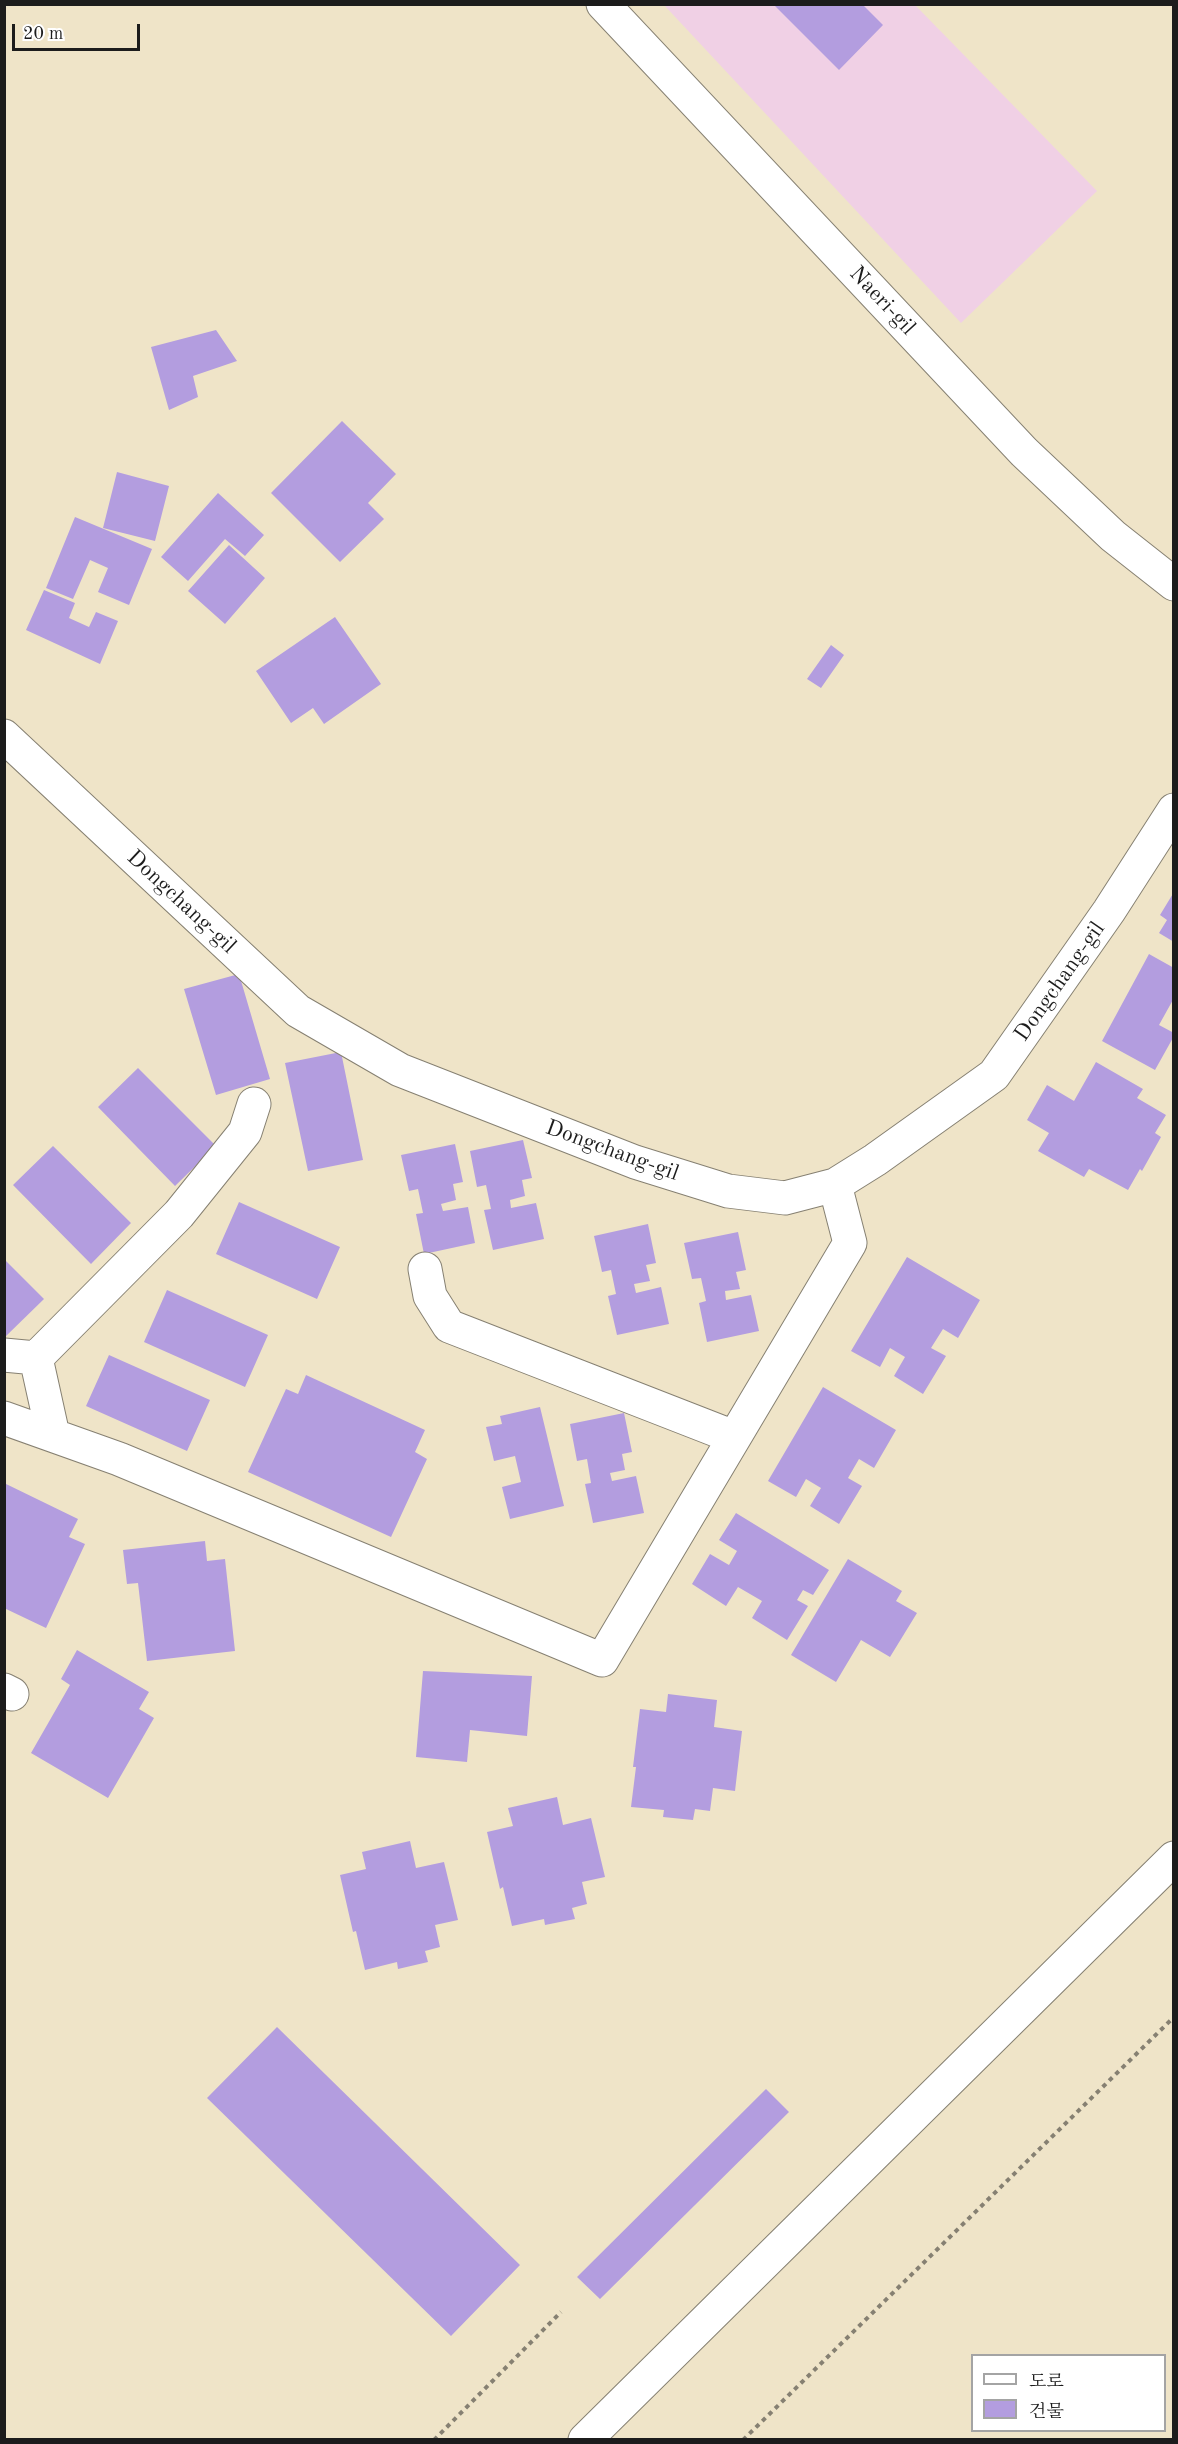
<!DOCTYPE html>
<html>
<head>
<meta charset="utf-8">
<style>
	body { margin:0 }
	#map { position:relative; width:1178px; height:2444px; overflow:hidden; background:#efe4c8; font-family:"Old Standard TT","Noto Serif KR",serif }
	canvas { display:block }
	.frame { position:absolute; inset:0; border:6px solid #1c1c1c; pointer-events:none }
	.legend { position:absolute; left:971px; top:2354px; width:195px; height:78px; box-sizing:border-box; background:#fff; border:2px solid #a4a4a4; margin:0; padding:8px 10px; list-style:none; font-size:18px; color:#1c1c1c }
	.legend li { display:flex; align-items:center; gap:12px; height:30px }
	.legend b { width:30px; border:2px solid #a4a4a4 }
	.scale { position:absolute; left:12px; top:24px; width:128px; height:27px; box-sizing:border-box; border:3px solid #1c1c1c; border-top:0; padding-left:8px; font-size:18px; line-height:21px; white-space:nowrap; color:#1c1c1c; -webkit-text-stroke:4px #fff; paint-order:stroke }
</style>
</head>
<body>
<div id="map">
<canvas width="1178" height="2444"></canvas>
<div class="frame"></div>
<ul class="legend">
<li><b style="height:8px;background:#fff"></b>도로</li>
<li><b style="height:16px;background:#b39ddf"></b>건물</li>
</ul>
<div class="scale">20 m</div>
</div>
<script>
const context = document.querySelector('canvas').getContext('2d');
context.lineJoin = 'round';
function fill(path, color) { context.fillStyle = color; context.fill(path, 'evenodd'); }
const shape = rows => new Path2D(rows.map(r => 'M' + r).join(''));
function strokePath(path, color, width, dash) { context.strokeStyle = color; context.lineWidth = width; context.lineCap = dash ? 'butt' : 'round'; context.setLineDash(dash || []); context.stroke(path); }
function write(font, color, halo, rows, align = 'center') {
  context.font = font + ' "Old Standard TT",serif'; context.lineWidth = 5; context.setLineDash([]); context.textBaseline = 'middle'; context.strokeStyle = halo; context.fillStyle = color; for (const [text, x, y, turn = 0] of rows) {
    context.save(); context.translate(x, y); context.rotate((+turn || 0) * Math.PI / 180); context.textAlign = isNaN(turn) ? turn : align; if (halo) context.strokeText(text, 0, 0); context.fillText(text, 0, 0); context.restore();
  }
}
fill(shape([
	[664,5,915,5,1097,191,961,323]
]), '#f0d0e5');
fill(shape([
	[773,4,862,4,883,25,839,70],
	[216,330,237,361,193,376,198,397,169,410,151,347],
	[342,421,396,474,368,503,384,519,340,562,271,493],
	[117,472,169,486,155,541,103,528],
	[218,493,264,535,245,556,225,539,188,581,161,557],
	[75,517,152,549,129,605,98,592,108,568,90,560,73,599,46,588],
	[229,545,265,578,225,624,188,591],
	[44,590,75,603,69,618,89,627,96,612,118,621,100,664,26,630],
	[335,617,381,684,324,724,313,708,291,723,256,671],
	[831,645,844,655,821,688,807,679],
	[1174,892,1174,942,1159,933,1167,920,1160,915],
	[1149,954,1174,968,1174,998,1159,1025,1174,1033,1174,1036,1155,1070,1102,1041],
	[239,974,270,1079,216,1095,184,989],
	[341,1052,363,1160,308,1171,285,1063],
	[1096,1062,1143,1089,1137,1098,1166,1115,1155,1133,1161,1137,1142,1171,1140,1169,1128,1190,1089,1169,1084,1177,1038,1151,1049,1133,1027,1120,1047,1085,1074,1101],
	[138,1068,216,1146,175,1186,98,1107],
	[523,1140,532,1178,522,1180,525,1196,510,1200,511,1208,536,1203,544,1239,493,1250,484,1210,491,1209,486,1185,477,1187,470,1151],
	[455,1144,463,1182,453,1184,456,1200,441,1204,443,1211,468,1207,475,1243,424,1254,416,1214,423,1213,418,1189,409,1191,401,1155],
	[53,1146,131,1223,91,1264,13,1185],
	[239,1202,340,1247,317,1299,216,1254],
	[648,1224,656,1263,646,1265,650,1281,634,1284,636,1293,661,1287,669,1324,617,1335,608,1296,616,1294,611,1270,602,1272,594,1236],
	[738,1232,746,1270,736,1272,740,1289,725,1291,726,1300,751,1295,759,1331,707,1342,699,1303,706,1301,701,1278,692,1279,684,1243],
	[907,1257,980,1300,958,1338,943,1329,931,1348,946,1356,923,1394,894,1376,905,1357,890,1348,880,1367,851,1351],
	[4,1259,44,1299,4,1338],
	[167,1290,268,1335,245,1387,144,1342],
	[109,1355,210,1400,187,1451,86,1406],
	[306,1375,425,1430,415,1452,427,1459,391,1537,248,1472,286,1389,298,1394],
	[823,1387,896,1430,874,1468,859,1459,848,1478,862,1486,839,1524,810,1506,821,1488,806,1479,796,1497,768,1481],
	[540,1407,564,1506,510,1519,502,1487,521,1482,515,1456,494,1461,486,1427,502,1424,500,1416],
	[624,1413,632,1452,622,1454,625,1470,610,1473,612,1481,636,1476,644,1513,593,1523,585,1484,591,1483,587,1459,577,1461,570,1424],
	[4,1483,78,1519,69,1537,85,1544,46,1628,4,1608],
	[736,1513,829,1570,813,1595,803,1590,797,1600,808,1606,787,1640,752,1618,762,1601,738,1587,726,1606,692,1584,710,1554,729,1565,737,1551,719,1540],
	[205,1541,207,1561,225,1559,235,1651,147,1661,138,1583,127,1584,123,1550],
	[848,1559,902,1591,896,1601,917,1613,890,1657,861,1640,836,1682,791,1655],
	[77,1650,149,1692,139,1709,154,1718,108,1798,31,1753,70,1685,61,1679],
	[423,1671,532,1676,527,1736,470,1730,467,1762,416,1757],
	[668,1694,717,1700,714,1727,742,1731,735,1791,713,1788,710,1811,695,1809,693,1820,663,1817,664,1810,631,1807,636,1767,633,1767,640,1709,666,1712],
	[557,1797,563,1825,591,1818,605,1877,582,1882,587,1904,572,1908,575,1919,545,1925,544,1919,512,1926,503,1887,500,1889,487,1832,513,1826,508,1808],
	[410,1841,416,1868,444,1862,458,1920,435,1925,440,1947,425,1951,428,1962,398,1969,397,1962,365,1970,356,1931,353,1932,340,1875,366,1869,362,1852],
	[277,2027,520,2265,451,2336,207,2098],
	[766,2089,789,2112,600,2299,577,2277]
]), '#b39ddf');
const minor = shape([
	[603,4,1024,452,1113,536,1174,584],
	[4,736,298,1011,400,1070,635,1162,728,1191,785,1198,835,1185,875,1160,994,1075,1109,911,1174,810],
	[425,1269,430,1296,449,1326,734,1437],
	[4,1355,36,1358],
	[36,1358,179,1214,245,1132,254,1104],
	[36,1358,53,1435],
	[4,1418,119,1459,602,1660,850,1243,835,1185],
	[4,1690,12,1694],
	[585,2440,1174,1858]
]);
strokePath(minor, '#868072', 35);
strokePath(shape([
	[434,2440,561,2312],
	[743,2440,1174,2017]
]), '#868072', 4, [4.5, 4.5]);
strokePath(minor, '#fff', 33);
write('22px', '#1c1c1c', '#fff', [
	["Naeri-gil",882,301,47],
	["Dongchang-gil",181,902,43],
	["Dongchang-gil",1060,982,-55],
	["Dongchang-gil",612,1151,20]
]);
</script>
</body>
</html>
